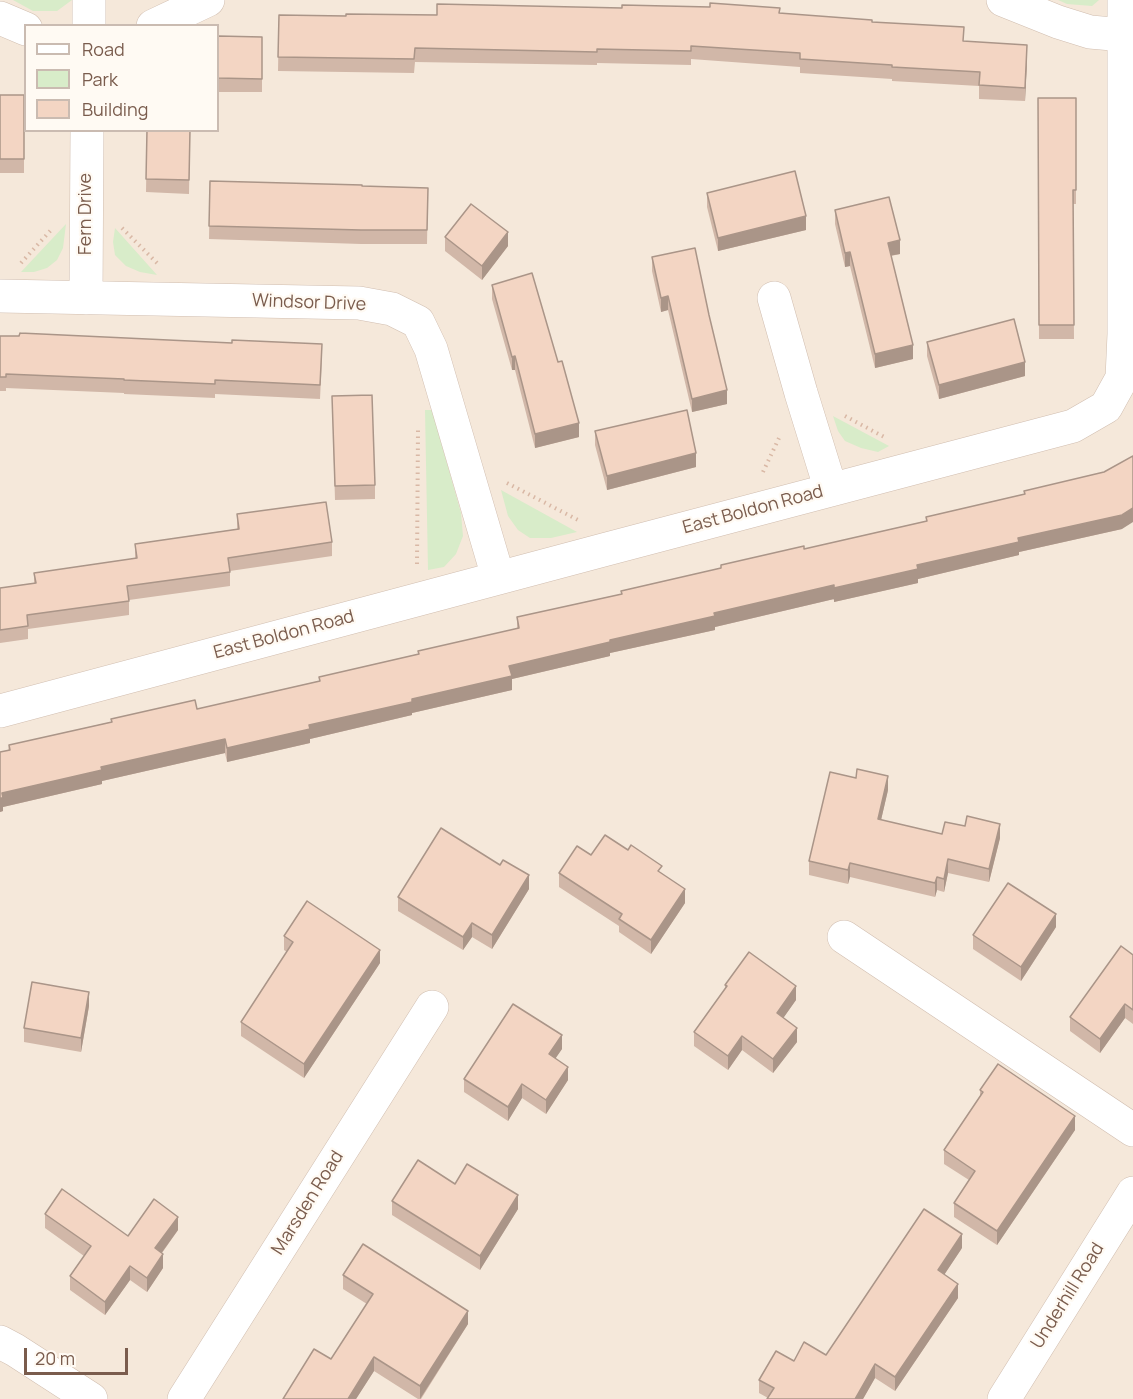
<!DOCTYPE html>
<html>
<head>
<meta charset="utf-8">
<style>
	body { margin:0 }
	#map { position:relative; width:1133px; height:1399px; overflow:hidden; background:#fdf6ec; font-family:Manrope,sans-serif }
	canvas { display:block }
	.legend { position:absolute; left:24px; top:24px; width:195px; height:108px; box-sizing:border-box; background:#fffaf3; border:2px solid #cabbb1; margin:0; padding:8px 10px; list-style:none; font-size:18px; color:#7a5c4d }
	.legend li { display:flex; align-items:center; gap:12px; height:30px }
	.legend b { width:30px; border:2px solid #cabbb1 }
	.scale { position:absolute; left:24px; top:1348px; width:104px; height:27px; box-sizing:border-box; border:3px solid #7a5c4d; border-top:0; padding-left:8px; font-size:18px; line-height:21px; white-space:nowrap; color:#7a5c4d; -webkit-text-stroke:4px #fffaf3; paint-order:stroke }
</style>
</head>
<body>
<div id="map">
<canvas width="1133" height="1399"></canvas>
<ul class="legend">
<li><b style="height:8px;background:#fff"></b>Road</li>
<li><b style="height:16px;background:#d8ecc9"></b>Park</li>
<li><b style="height:16px;background:#f3d5c3"></b>Building</li>
</ul>
<div class="scale">20 m</div>
</div>
<script>
const context = document.querySelector('canvas').getContext('2d');
context.lineJoin = 'round';
function fill(path, color) { context.fillStyle = color; context.fill(path, 'evenodd'); }
const shape = rows => new Path2D(rows.map(r => 'M' + r).join(''));
function strokePath(path, color, width, dash) { context.strokeStyle = color; context.lineWidth = width; context.lineCap = dash ? 'butt' : 'round'; context.setLineDash(dash || []); context.stroke(path); }
function write(font, color, halo, rows, align = 'center') {
  context.font = font + ' Manrope,sans-serif'; context.lineWidth = 4.5; context.setLineDash([]); context.textBaseline = 'middle'; context.strokeStyle = halo; context.fillStyle = color; for (const [text, x, y, turn = 0] of rows) {
    context.save(); context.translate(x, y); context.rotate((+turn || 0) * Math.PI / 180); context.textAlign = isNaN(turn) ? turn : align; if (halo) context.strokeText(text, 0, 0); context.fillText(text, 0, 0); context.restore();
  }
}
fill(shape([
	[0,0,1133,0,1133,1399,0,1399],
	[26,26,218,26,218,130,26,130]
]), '#f5e8da');
fill(shape([
	[13,0,72,0,57,11,33,11],
	[1058,0,1099,0,1092,6,1067,4],
	[66,224,63,248,57,260,47,268,34,272,21,272],
	[115,228,157,275,140,272,126,266,115,255,113,242],
	[425,410,432,410,461,513,463,536,456,554,444,567,428,570],
	[833,416,889,446,878,452,861,448,845,441,838,431],
	[501,490,577,532,551,538,530,538,518,530,508,516]
]), '#d8ecc9');
const minor = shape([
	[1003,0,1058,22,1090,32,1124,35],
	[0,18,26,29],
	[89,26,89,0],
	[153,26,208,0],
	[0,296,359,303,392,309,418,322,431,349,498,577],
	[86,298,87,130],
	[774,298,801,393,831,490],
	[0,711,607,549,1073,426,1106,407,1122,378,1124,334,1124,0],
	[844,937,1133,1130],
	[0,1342,15,1350,91,1399],
	[184,1399,432,1007],
	[1004,1399,1133,1193]
]);
strokePath(minor, '#d1beb0', 34);
strokePath(shape([
	[122,228,159,265],
	[21,263,51,230],
	[845,416,886,438],
	[763,472,779,438],
	[507,483,580,521],
	[417,564,418,430]
]), '#d9b8a5', 4, [1.5, 4.5]);
strokePath(minor, '#fff', 33);
fill(shape([
	[780,13,872,22,964,41,1027,59,1025,101,979,99,979,86,892,81,892,79,800,73,800,67,691,59,691,65,597,63,597,65,415,62,414,73,278,71,279,15,346,16],
	[218,36,262,37,262,92,218,92],
	[0,95,24,95,24,173,0,173],
	[1038,98,1076,98,1076,204,1073,204,1074,339,1039,339],
	[147,130,190,130,189,194,146,192],
	[210,181,428,188,427,244,361,244,209,239],
	[707,193,806,230,718,251,707,207],
	[835,210,900,254,891,256,913,359,875,368,850,266,845,267,835,224],
	[445,237,508,246,482,280,445,251],
	[652,257,727,404,692,412,668,310,661,312,652,271],
	[492,285,579,437,535,448,515,370,512,370,492,299],
	[0,336,322,357,320,399,215,394,215,398,124,394,124,393,6,388,6,391,0,391],
	[927,342,1025,376,939,399,927,356],
	[332,396,375,485,375,499,335,500],
	[595,431,696,467,607,490,595,445],
	[1024,491,1122,529,1019,552,1019,555,918,579,918,583,834,602,834,599,715,627,715,630,610,653,610,656,512,679,512,690,412,713,412,715,310,739,310,743,227,762,225,753,102,781,102,784,3,807,3,811,0,812,9,745,111,722,111,719,197,709,319,681,319,677,418,654,418,651,517,629,517,617,621,594,621,591,721,568,721,565,804,549,926,521,926,517,1024,494],
	[237,514,332,542,332,556,230,571,230,586,129,600,129,615,28,629,28,639,0,643,0,588,34,583,34,573,135,559,135,544,237,529],
	[888,790,881,820,942,834,1000,838,989,882,948,873,944,892,937,890,935,897,850,877,848,884,809,875,809,861],
	[591,855,662,873,685,903,651,954,619,932,619,926,559,887,559,873],
	[500,865,529,889,492,949,472,937,463,950,398,911,398,897],
	[1056,927,1021,981,973,949,973,935],
	[284,936,380,963,304,1078,241,1036,241,1022,287,952,284,950],
	[1133,955,1133,1024,1125,1018,1100,1053,1070,1031,1070,1017],
	[725,985,796,1000,783,1018,797,1042,773,1073,742,1050,728,1070,694,1046,694,1032,725,989],
	[89,1006,81,1052,24,1042,24,1028],
	[562,1049,555,1058,568,1080,546,1114,522,1098,508,1121,464,1092,464,1079],
	[980,1090,1075,1130,997,1245,954,1217,954,1203,969,1180,944,1164,944,1150,980,1096],
	[455,1184,518,1209,480,1270,392,1215,392,1201],
	[45,1214,128,1236,178,1230,162,1253,163,1268,147,1292,130,1280,105,1315,70,1290,70,1276,84,1256,45,1228],
	[962,1248,944,1275,958,1298,895,1391,875,1378,863,1399,767,1399,768,1398,759,1393,759,1380,794,1361,826,1355],
	[343,1275,468,1324,421,1399,418,1399,374,1371,356,1399,283,1399,331,1359,367,1304,343,1289]
]), '#d1b7a8');
fill(shape([
	[1027,45,1027,59,1025,101,1025,88],
	[806,216,806,230,718,251,718,238],
	[508,232,508,246,482,280,482,266],
	[900,240,900,254,888,256,888,243],
	[850,252,850,266,845,267,845,253],
	[668,296,668,310,661,312,661,298],
	[913,345,913,359,875,368,875,354],
	[515,356,515,370,512,370,512,357],
	[1025,362,1025,376,939,399,939,385],
	[727,390,727,404,692,412,692,399],
	[579,423,579,437,535,448,535,434],
	[696,453,696,467,607,490,607,476],
	[1133,508,1133,522,1122,529,1019,552,1019,555,918,579,918,583,834,602,834,588,917,565],
	[834,585,834,599,715,627,715,630,610,653,610,656,512,679,512,690,412,713,412,715,310,739,310,743,227,762,227,748,309,725,412,699,509,666,714,613],
	[225,739,225,753,102,781,102,784,3,807,3,811,0,812,0,798,2,793,101,767],
	[888,776,888,790,878,833,878,819],
	[1000,824,1000,838,989,882,989,869],
	[948,859,948,873,944,892,944,879],
	[850,863,850,877,848,884,848,870],
	[529,875,529,889,492,949,492,935],
	[937,877,937,890,935,897,935,883],
	[685,889,685,903,651,954,651,940],
	[1056,914,1056,927,1021,981,1021,967],
	[472,923,472,937,463,950,463,937],
	[380,950,380,963,304,1078,304,1064],
	[796,986,796,1000,777,1027,777,1013],
	[89,992,89,1006,81,1052,81,1038],
	[1125,1004,1125,1018,1100,1053,1100,1039],
	[797,1028,797,1042,773,1073,773,1059],
	[562,1035,562,1049,549,1068,549,1054],
	[742,1036,742,1050,728,1070,728,1056],
	[568,1067,568,1080,546,1114,546,1100],
	[522,1084,522,1098,508,1121,508,1107],
	[1075,1116,1075,1130,997,1245,997,1231],
	[518,1195,518,1209,480,1270,480,1256],
	[178,1217,178,1230,155,1262,155,1248],
	[962,1234,962,1248,938,1284,938,1270],
	[163,1254,163,1268,147,1292,147,1278],
	[130,1266,130,1280,105,1315,105,1302],
	[958,1284,958,1298,895,1391,895,1377],
	[468,1311,468,1324,420,1399,420,1386],
	[374,1357,374,1371,356,1399,348,1399],
	[875,1364,875,1378,863,1399,855,1399]
]), '#aa9588');
const building = shape([
	[710,3,780,8,779,13,872,20,872,22,964,27,963,41,1027,45,1025,88,979,85,980,72,892,67,892,65,800,59,800,53,691,46,691,51,597,49,597,52,415,48,414,59,278,57,279,15,346,16,346,14,437,15,437,4,622,8,622,5,710,7,710,3],
	[218,36,262,37,262,79,218,78,218,36],
	[0,95,24,95,24,159,0,159,0,95],
	[1038,98,1076,98,1076,190,1073,190,1074,325,1039,325,1038,98],
	[147,130,190,130,189,180,146,179,147,130],
	[795,171,806,216,718,238,707,193,795,171],
	[210,181,362,185,362,186,428,188,427,230,361,230,209,226,210,181],
	[889,197,900,240,888,243,913,345,875,354,850,252,845,253,835,210,889,197],
	[471,204,508,232,482,266,445,237,471,204],
	[695,248,709,315,727,390,692,399,668,296,661,298,652,257,695,248],
	[532,273,558,362,562,361,579,423,535,434,515,356,512,357,492,285,532,273],
	[1014,319,1025,362,939,385,927,342,1014,319],
	[20,333,232,343,232,340,322,344,320,385,215,380,215,384,124,380,124,379,6,374,6,377,0,377,0,336,19,336,20,333],
	[372,395,375,485,335,486,332,396,372,395],
	[687,410,696,453,607,476,595,431,687,410],
	[1133,456,1133,508,1122,515,1018,538,1019,542,917,565,918,569,834,588,834,585,714,613,715,616,610,640,610,642,509,666,512,676,412,699,412,702,309,725,310,729,227,748,225,739,101,767,102,770,2,793,3,798,0,798,0,752,10,750,9,745,112,722,111,719,195,700,197,709,320,681,319,677,419,654,418,651,519,628,517,617,622,594,621,591,721,568,721,565,804,546,804,549,927,521,926,517,1025,494,1024,491,1104,472,1133,456],
	[326,502,332,542,228,558,230,572,127,586,129,601,27,615,28,626,0,630,0,588,36,583,34,573,137,558,135,544,239,529,237,514,326,502],
	[857,769,888,776,878,819,942,834,945,822,965,826,967,816,1000,824,989,869,948,859,944,879,937,877,935,883,850,863,848,870,809,861,830,772,856,778,857,769],
	[441,828,500,865,503,860,529,875,492,935,472,923,463,937,398,897,441,828],
	[605,835,628,850,631,845,662,866,658,871,685,889,651,940,619,919,622,914,559,873,577,846,591,855,605,835],
	[1008,883,1056,914,1021,967,973,935,1008,883],
	[307,901,380,950,304,1064,241,1022,293,942,284,936,307,901],
	[1121,946,1133,955,1133,1010,1125,1004,1100,1039,1070,1017,1121,946],
	[749,952,796,986,777,1013,797,1028,773,1059,742,1036,728,1056,694,1032,727,986,725,985,749,952],
	[32,982,89,992,81,1038,24,1028,32,982],
	[513,1004,562,1035,549,1054,568,1067,546,1100,522,1084,508,1107,464,1079,513,1004],
	[998,1064,1075,1116,997,1231,954,1203,975,1171,944,1150,983,1092,980,1090,998,1064],
	[418,1160,455,1184,467,1164,518,1195,480,1256,392,1201,418,1160],
	[62,1189,128,1236,154,1199,178,1217,155,1248,163,1254,147,1278,130,1266,105,1302,70,1276,91,1246,45,1214,62,1189],
	[924,1209,962,1234,938,1270,958,1284,895,1377,875,1364,855,1399,767,1399,774,1388,759,1380,776,1351,794,1361,804,1342,826,1355,924,1209],
	[363,1244,468,1311,420,1386,374,1357,348,1399,283,1399,314,1349,331,1359,373,1294,343,1275,363,1244]
]);
fill(building, '#f3d5c3');
strokePath(building, '#aa9588', 1.5);
write('18px', '#7a5c4d', '#fffaf3', [
	["Fern Drive",86,214,-90],
	["Windsor Drive",309,303,2],
	["East Boldon Road",753,510,-15],
	["East Boldon Road",284,635,-15],
	["Marsden Road",308,1203,-58],
	["Underhill Road",1068,1296,-58]
]);
</script>
</body>
</html>
